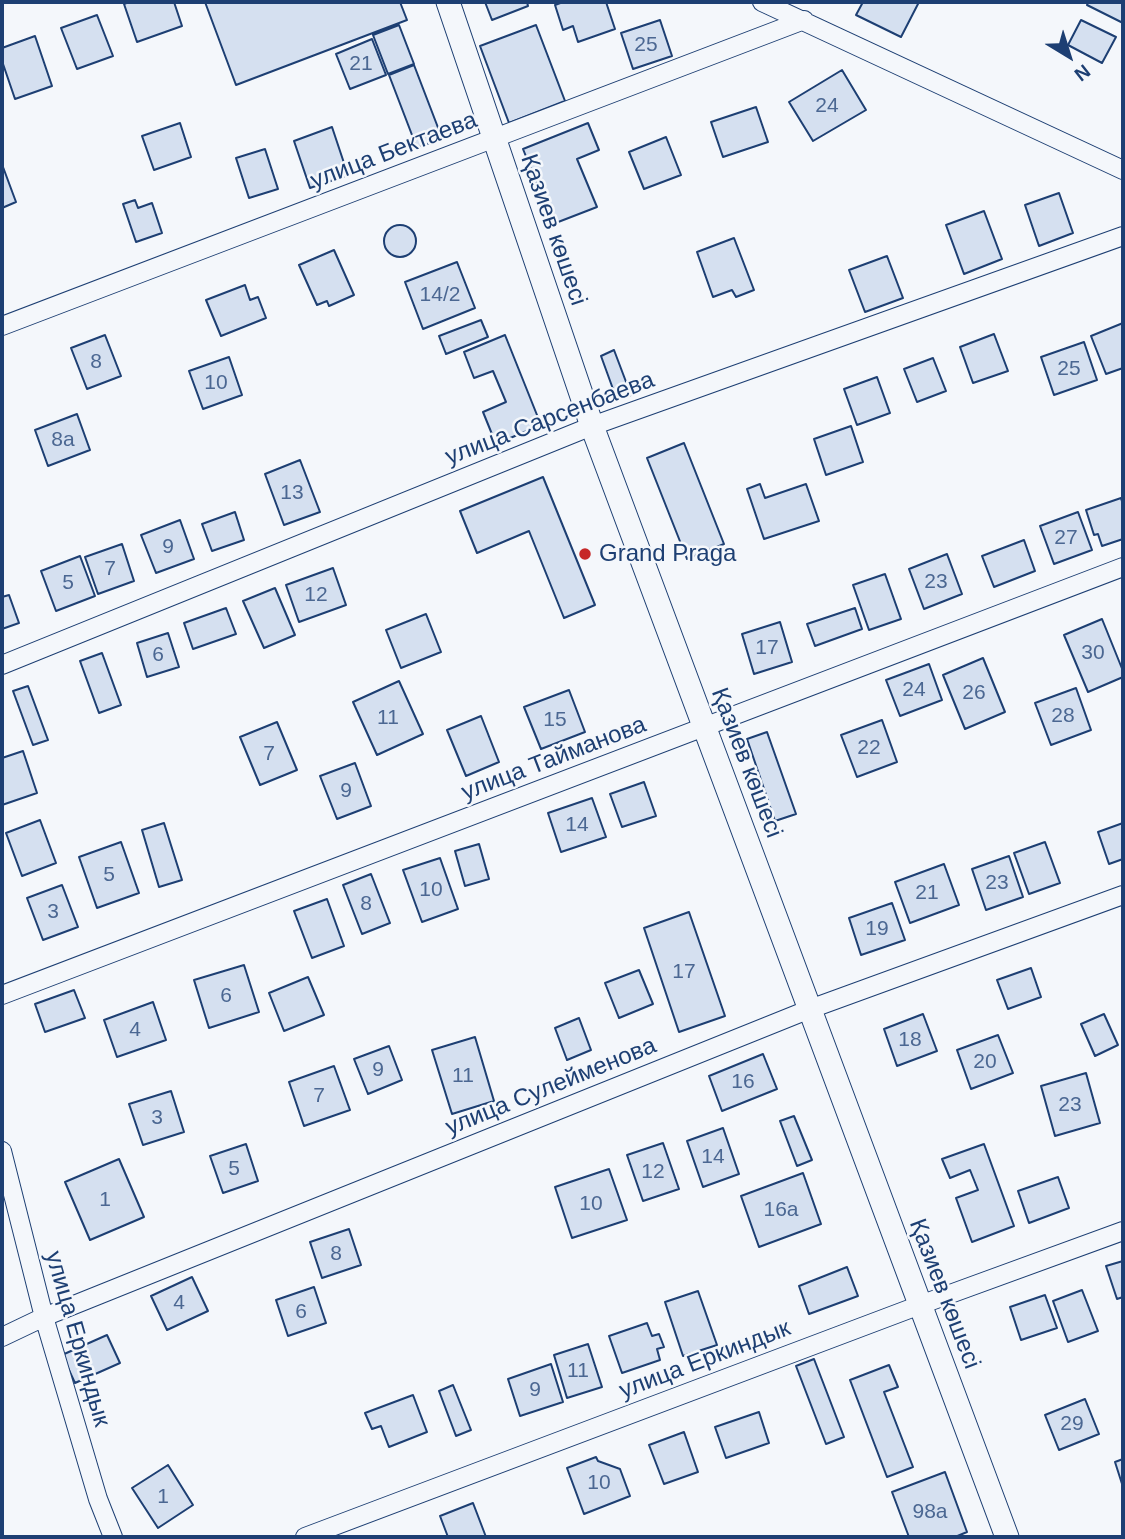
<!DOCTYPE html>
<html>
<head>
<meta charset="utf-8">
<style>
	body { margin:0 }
	#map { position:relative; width:1125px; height:1539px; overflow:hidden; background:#f4f7fb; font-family:Arial,sans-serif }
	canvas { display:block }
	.frame { position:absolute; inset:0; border:4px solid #1d3f73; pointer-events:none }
	.north { position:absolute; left:1034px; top:21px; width:70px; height:70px; -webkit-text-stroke:5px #f4f7fb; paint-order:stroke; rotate:142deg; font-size:19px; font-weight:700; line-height:28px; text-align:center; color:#1d3f73 }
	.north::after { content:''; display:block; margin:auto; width:24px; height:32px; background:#1d3f73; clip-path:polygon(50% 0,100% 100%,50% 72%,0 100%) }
</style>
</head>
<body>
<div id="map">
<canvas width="1125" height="1539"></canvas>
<div class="frame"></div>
<div class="north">N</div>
</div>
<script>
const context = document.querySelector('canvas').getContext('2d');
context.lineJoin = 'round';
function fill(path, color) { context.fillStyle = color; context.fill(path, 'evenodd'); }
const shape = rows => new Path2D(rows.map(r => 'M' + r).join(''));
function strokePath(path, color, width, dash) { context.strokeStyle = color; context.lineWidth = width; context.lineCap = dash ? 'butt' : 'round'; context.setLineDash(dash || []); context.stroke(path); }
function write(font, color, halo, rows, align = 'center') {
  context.font = font + ' Arial,sans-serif'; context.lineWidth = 5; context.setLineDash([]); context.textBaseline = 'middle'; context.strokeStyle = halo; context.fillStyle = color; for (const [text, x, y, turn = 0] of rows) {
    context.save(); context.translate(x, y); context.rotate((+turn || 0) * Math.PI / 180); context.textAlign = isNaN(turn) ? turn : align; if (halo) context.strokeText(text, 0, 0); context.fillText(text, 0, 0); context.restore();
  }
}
const building = shape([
	[129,2,174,2,182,26,137,42,124,4,129,2],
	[205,2,400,2,407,20,236,85,205,2],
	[485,2,527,2,528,6,492,20,485,2],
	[563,2,606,2,615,29,578,42,573,26,563,30,555,5,563,2],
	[863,2,919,2,901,37,856,15,863,2],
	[1088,2,1123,2,1123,23,1087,5,1088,2],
	[97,15,113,56,77,69,61,28,97,15],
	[660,20,672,56,633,69,621,33,660,20],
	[1081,20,1116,37,1102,63,1068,45,1081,20],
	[399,25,414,64,388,74,373,35,399,25],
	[536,25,565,101,509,123,480,46,536,25],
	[35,36,52,86,15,99,2,61,2,48,35,36],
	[372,39,386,75,350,89,336,54,372,39],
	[414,65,442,138,417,148,389,75,414,65],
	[842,70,866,110,813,141,789,102,842,70],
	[756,107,768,142,723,157,711,122,756,107],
	[180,123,191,157,154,170,142,136,180,123],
	[588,123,599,150,577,159,597,207,553,224,523,149,588,123],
	[332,127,348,175,310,188,294,141,332,127],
	[666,137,681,175,644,189,629,152,666,137],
	[265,149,278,189,249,198,236,158,265,149],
	[3,167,16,202,2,208,2,168,3,167],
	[1059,193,1073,233,1039,246,1025,205,1059,193],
	[135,200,138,208,152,203,162,233,136,242,123,204,135,200],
	[984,211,1002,259,964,274,946,225,984,211],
	'384 241a16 16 0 1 1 32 0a16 16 0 1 1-32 0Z',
	[734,238,754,290,736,297,732,290,713,297,697,252,734,238],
	[334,250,354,295,329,306,327,301,317,305,299,265,334,250],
	[887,256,903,298,865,312,849,270,887,256],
	[457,262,475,308,423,329,405,282,457,262],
	[245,285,250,300,258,297,266,318,221,336,206,300,245,285],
	[481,320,488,337,446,354,439,336,481,320],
	[1123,323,1123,368,1106,374,1091,336,1123,323],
	[994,334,1008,371,973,383,960,347,994,334],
	[105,335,121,376,87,389,71,348,105,335],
	[505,335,541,425,496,444,483,412,506,402,493,371,474,378,464,352,505,335],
	[1084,342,1097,380,1054,395,1041,357,1084,342],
	[614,350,631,395,617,400,601,356,614,350],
	[229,357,242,395,203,409,189,371,229,357],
	[933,358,946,391,917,402,904,369,933,358],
	[877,377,890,413,857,425,844,389,877,377],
	[77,414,90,450,48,466,35,430,77,414],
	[851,426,863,462,826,475,814,439,851,426],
	[684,443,724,544,687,559,647,458,684,443],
	[300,460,320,512,284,525,265,474,300,460],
	[543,477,595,605,564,618,529,531,477,553,460,511,543,477],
	[760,484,765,498,806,484,819,521,764,539,747,489,760,484],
	[1121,498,1123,505,1123,539,1102,546,1098,534,1094,535,1086,510,1121,498],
	[235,512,244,540,212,551,202,524,235,512],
	[1078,512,1092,550,1054,564,1040,526,1078,512],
	[180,520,194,559,156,573,141,535,180,520],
	[1024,540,1035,571,994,587,982,556,1024,540],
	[122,544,134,581,98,594,85,557,122,544],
	[947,554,962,594,924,609,909,569,947,554],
	[80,556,95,596,56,611,41,571,80,556],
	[333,568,346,605,299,622,286,585,333,568],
	[885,574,901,619,869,630,853,585,885,574],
	[275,588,295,635,264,648,243,601,275,588],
	[9,595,19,623,2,629,2,597,9,595],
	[226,608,236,634,193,649,184,623,226,608],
	[855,608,862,629,815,646,807,624,855,608],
	[426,614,441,652,401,668,386,630,426,614],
	[1102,619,1123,671,1123,677,1088,692,1064,635,1102,619],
	[780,622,792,662,754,674,742,634,780,622],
	[168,633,179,667,147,677,137,643,168,633],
	[102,653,121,705,99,713,80,661,102,653],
	[983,658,1005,712,965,729,943,675,983,658],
	[929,664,942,700,900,716,886,680,929,664],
	[399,681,423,734,377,755,353,702,399,681],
	[28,686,48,740,33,745,13,691,28,686],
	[1076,688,1091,730,1051,745,1035,703,1076,688],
	[569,690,585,732,541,749,524,707,569,690],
	[481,716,499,762,466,776,447,730,481,716],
	[882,720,897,762,857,777,841,735,882,720],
	[277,722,297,770,260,785,240,737,277,722],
	[767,732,796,814,775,821,747,739,767,732],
	[23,751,37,793,2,805,2,758,23,751],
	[355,763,371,806,337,819,320,776,355,763],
	[644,782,656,816,622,827,610,794,644,782],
	[592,798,606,837,561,852,548,813,592,798],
	[40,820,56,863,22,876,6,833,40,820],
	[164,823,182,880,159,887,142,830,164,823],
	[1123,823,1123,859,1109,864,1098,832,1123,823],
	[121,842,139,893,97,908,79,857,121,842],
	[1045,842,1060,883,1029,894,1014,853,1045,842],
	[479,844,489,879,465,886,455,851,479,844],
	[1009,856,1023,897,986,910,972,869,1009,856],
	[440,858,458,909,422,922,403,870,440,858],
	[944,864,959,905,910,923,895,882,944,864],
	[371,874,390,923,362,934,343,885,371,874],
	[62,885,78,927,43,940,27,898,62,885],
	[327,899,344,946,312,958,294,911,327,899],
	[892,903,905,940,861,955,849,918,892,903],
	[689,912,725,1016,679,1032,644,928,689,912],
	[244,965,259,1012,209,1028,194,980,244,965],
	[1031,968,1041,997,1008,1009,997,980,1031,968],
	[639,970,653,1004,619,1018,605,983,639,970],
	[308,977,324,1015,284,1031,269,993,308,977],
	[74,990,85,1018,45,1032,35,1004,74,990],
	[153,1002,166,1040,117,1057,104,1020,153,1002],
	[923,1014,937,1051,897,1066,884,1029,923,1014],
	[1104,1014,1118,1045,1095,1056,1081,1024,1104,1014],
	[579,1018,591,1050,567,1060,555,1028,579,1018],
	[998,1035,1013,1073,971,1089,957,1050,998,1035],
	[475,1037,494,1101,452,1114,432,1050,475,1037],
	[389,1046,402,1080,368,1094,354,1059,389,1046],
	[763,1054,777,1089,722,1111,709,1076,763,1054],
	[334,1066,350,1110,304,1126,289,1082,334,1066],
	[1086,1073,1100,1123,1055,1136,1041,1086,1086,1073],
	[171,1091,184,1132,143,1145,129,1104,171,1091],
	[794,1116,812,1160,797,1166,780,1121,794,1116],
	[723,1128,739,1174,703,1187,687,1141,723,1128],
	[663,1143,679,1189,643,1201,627,1155,663,1143],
	[246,1144,258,1181,223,1193,210,1156,246,1144],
	[984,1144,1014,1226,972,1242,956,1198,978,1190,970,1170,950,1178,942,1159,984,1144],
	[119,1159,144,1217,90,1240,65,1182,119,1159],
	[609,1169,627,1220,572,1238,555,1187,609,1169],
	[803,1173,821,1224,759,1247,741,1196,803,1173],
	[1058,1177,1069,1208,1029,1223,1018,1191,1058,1177],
	[349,1229,361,1265,322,1278,310,1242,349,1229],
	[1123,1261,1123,1297,1117,1299,1106,1266,1123,1261],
	[847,1267,858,1296,809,1314,799,1286,847,1267],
	[192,1277,208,1311,167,1330,151,1296,192,1277],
	[314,1287,326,1323,288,1336,276,1300,314,1287],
	[1082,1290,1098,1331,1068,1342,1053,1301,1082,1290],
	[698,1291,717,1345,683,1356,665,1302,698,1291],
	[1045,1295,1057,1328,1021,1340,1010,1307,1045,1295],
	[647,1323,652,1336,659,1334,664,1347,657,1349,660,1360,622,1373,609,1336,647,1323],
	[107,1335,120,1363,75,1383,62,1355,107,1335],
	[588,1344,602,1387,567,1398,554,1355,588,1344],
	[814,1359,844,1437,826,1444,796,1366,814,1359],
	[551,1364,563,1402,520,1416,508,1379,551,1364],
	[889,1365,898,1387,884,1392,913,1467,887,1477,850,1380,889,1365],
	[453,1385,471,1430,456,1436,439,1391,453,1385],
	[413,1395,427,1432,389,1447,381,1426,372,1429,365,1413,413,1395],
	[1085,1399,1099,1434,1059,1450,1045,1415,1085,1399],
	[759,1412,769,1443,726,1458,715,1427,759,1412],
	[684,1432,698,1472,664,1484,649,1445,684,1432],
	[596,1457,598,1461,620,1469,630,1496,584,1514,567,1468,596,1457],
	[1123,1459,1123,1487,1115,1462,1123,1459],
	[168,1465,193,1505,158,1528,132,1488,168,1465],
	[945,1472,967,1532,955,1537,909,1537,892,1492,945,1472],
	[473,1503,486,1537,448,1537,440,1516,473,1503]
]);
fill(building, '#d5e0f0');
strokePath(building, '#1d3f73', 2);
const minor = shape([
	[762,2,1123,170],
	[2,326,804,20],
	[2,665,592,426,1123,236],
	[2,995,1123,567],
	[2,1151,44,1317,98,1499,113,1537],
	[2,1337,44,1317,810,1009,1123,895],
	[305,1537,920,1305,1123,1231]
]);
const tertiary = shape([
	[448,2,592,426,1007,1537]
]);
strokePath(minor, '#1d3f73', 20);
strokePath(tertiary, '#1d3f73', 25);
strokePath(minor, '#f4f7fb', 18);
strokePath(tertiary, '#f4f7fb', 23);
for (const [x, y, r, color] of [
	[585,554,7,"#c62828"]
]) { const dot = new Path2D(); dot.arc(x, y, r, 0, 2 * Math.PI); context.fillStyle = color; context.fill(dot); strokePath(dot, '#f4f7fb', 2.5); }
write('21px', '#4b6792', null, [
	["25",646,45],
	["21",361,64],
	["24",827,106],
	["14/2",440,295],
	["8",96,362],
	["25",1069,369],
	["10",216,383],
	["8а",63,440],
	["13",292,493],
	["27",1066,538],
	["9",168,547],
	["7",110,569],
	["23",936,582],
	["5",68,583],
	["12",316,595],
	["17",767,648],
	["30",1093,653],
	["6",158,655],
	["24",914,690],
	["26",974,693],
	["28",1063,716],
	["11",388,718],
	["15",555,720],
	["22",869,748],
	["7",269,754],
	["9",346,791],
	["14",577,825],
	["5",109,875],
	["23",997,883],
	["10",431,890],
	["21",927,893],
	["8",366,904],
	["3",53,912],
	["19",877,929],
	["17",684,972],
	["6",226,996],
	["4",135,1030],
	["18",910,1040],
	["20",985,1062],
	["9",378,1070],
	["11",463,1076],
	["16",743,1082],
	["7",319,1096],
	["23",1070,1105],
	["3",157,1118],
	["14",713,1157],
	["5",234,1169],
	["12",653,1172],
	["1",105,1200],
	["10",591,1204],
	["16а",781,1210],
	["8",336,1254],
	["4",179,1303],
	["6",301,1312],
	["11",578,1371],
	["9",535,1390],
	["29",1072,1424],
	["10",599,1483],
	["1",163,1497],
	["98а",930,1512]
]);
write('24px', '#1d3f73', '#f4f7fb', [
	["улица Бектаева",394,151,-21],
	["Қазиев көшесі",553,230,71],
	["улица Сарсенбаева",550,419,-21],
	["улица Тайманова",554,759,-21],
	["Қазиев көшесі",746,763,69],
	["улица Сулейменова",551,1087,-22],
	["Қазиев көшесі",944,1294,69],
	["улица Еркиндык",77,1339,74],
	["улица Еркиндык",705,1360,-21]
]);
write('24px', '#1d3f73', '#f4f7fb', [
	["Grand Praga",599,554]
], 'left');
</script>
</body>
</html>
